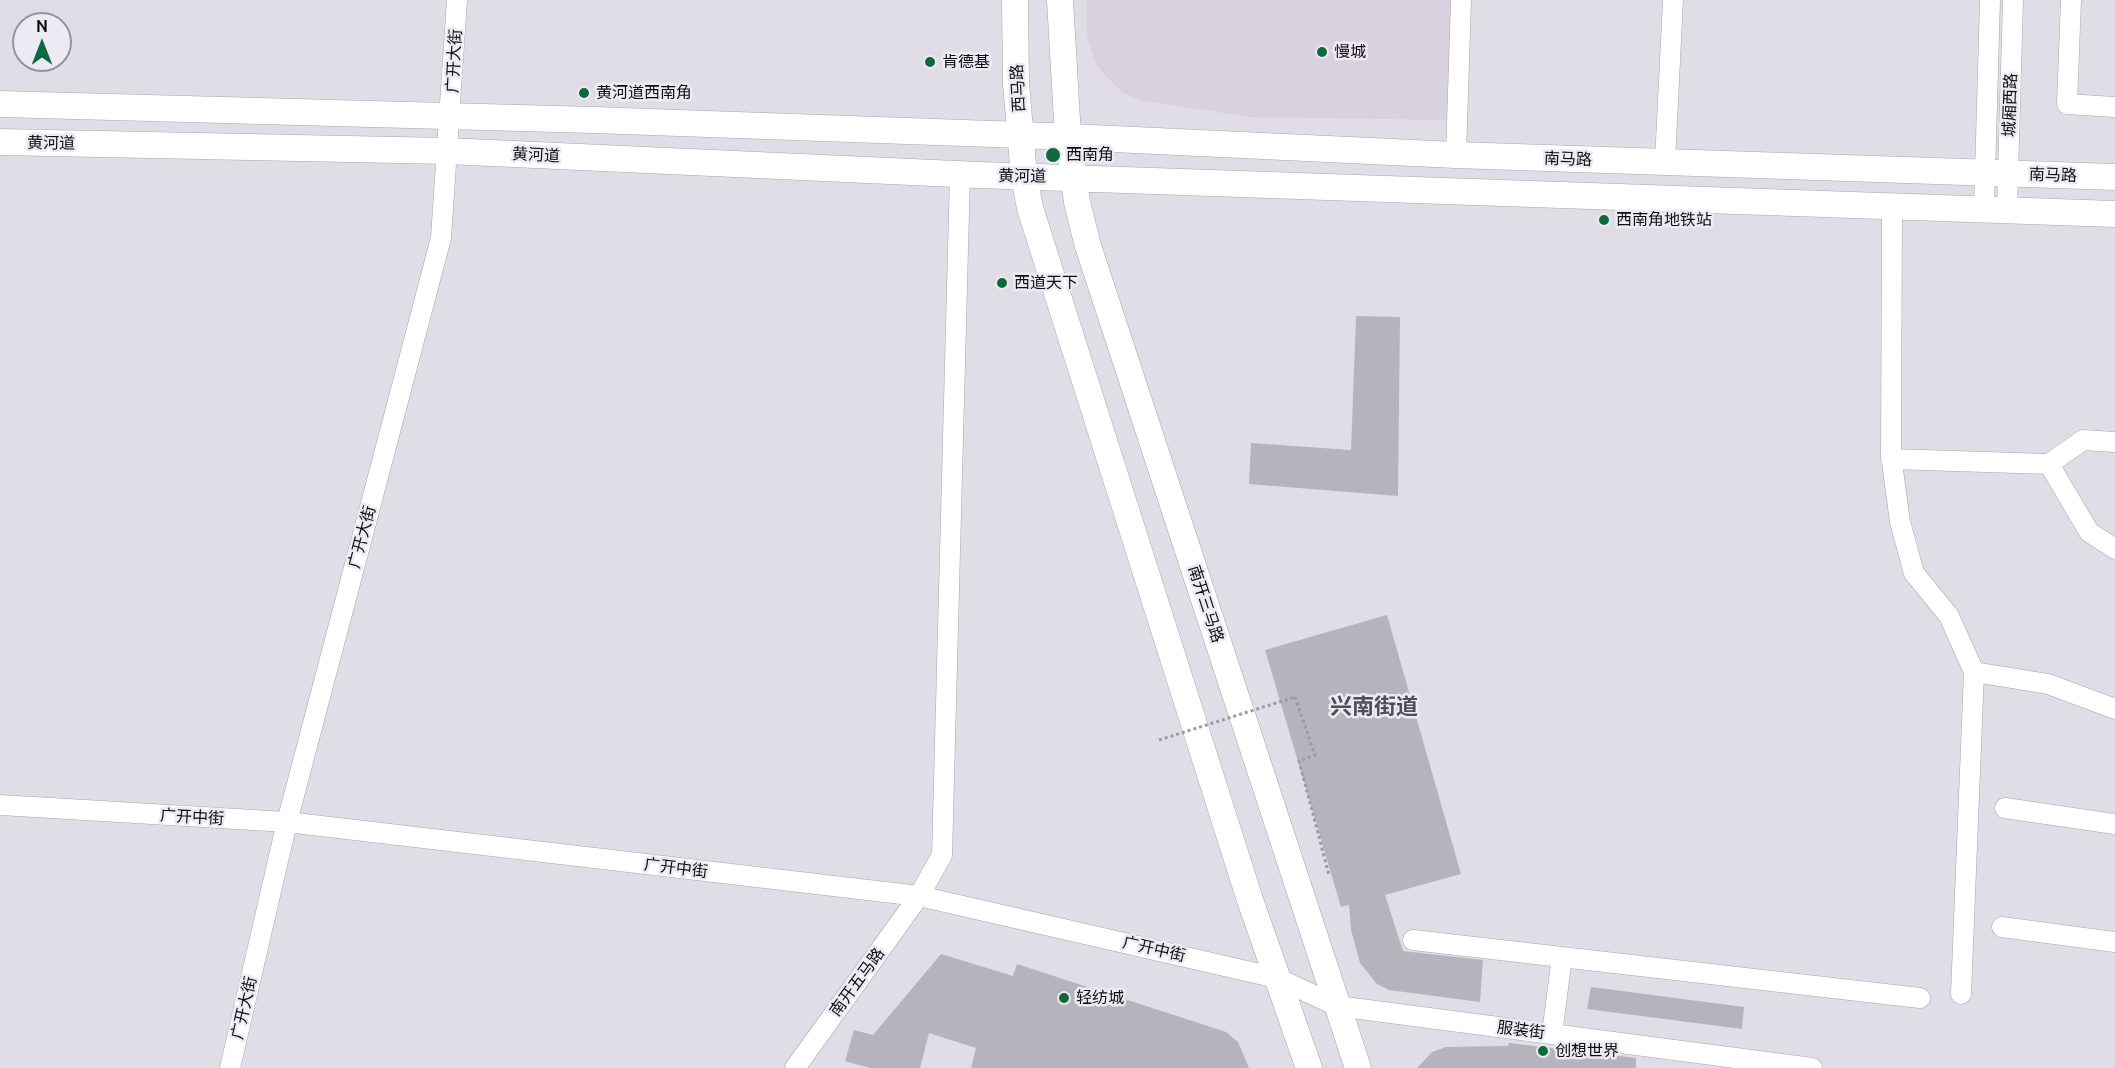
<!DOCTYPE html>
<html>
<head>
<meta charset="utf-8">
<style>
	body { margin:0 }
	#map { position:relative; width:2115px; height:1068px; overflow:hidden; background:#e1dde6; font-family:Ubuntu,sans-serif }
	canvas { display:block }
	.north { position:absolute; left:12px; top:12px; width:60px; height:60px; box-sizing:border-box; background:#eeeaf3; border:2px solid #959298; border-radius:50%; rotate:0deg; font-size:16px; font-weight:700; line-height:24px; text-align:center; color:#0f0d10 }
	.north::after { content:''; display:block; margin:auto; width:21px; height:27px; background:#0d6a3e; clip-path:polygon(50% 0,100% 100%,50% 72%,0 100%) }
</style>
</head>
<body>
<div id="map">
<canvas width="2115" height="1068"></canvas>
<div class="north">N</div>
</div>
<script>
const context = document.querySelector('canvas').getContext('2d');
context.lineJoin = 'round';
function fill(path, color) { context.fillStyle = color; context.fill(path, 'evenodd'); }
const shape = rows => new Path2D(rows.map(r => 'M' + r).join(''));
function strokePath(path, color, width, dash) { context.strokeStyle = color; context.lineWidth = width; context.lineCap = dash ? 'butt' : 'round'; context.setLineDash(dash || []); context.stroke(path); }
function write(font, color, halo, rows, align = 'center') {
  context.font = font + ' Ubuntu,"Noto Sans SC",sans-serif'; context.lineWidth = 5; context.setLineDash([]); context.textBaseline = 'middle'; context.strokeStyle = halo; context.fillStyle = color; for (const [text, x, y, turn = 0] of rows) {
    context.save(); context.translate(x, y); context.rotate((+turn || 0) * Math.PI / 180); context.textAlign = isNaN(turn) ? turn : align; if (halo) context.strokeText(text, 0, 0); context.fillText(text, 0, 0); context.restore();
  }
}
fill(shape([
	[1087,0,1453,0,1448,120,1249,117,1141,100,1123,93,1096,65,1087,35]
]), '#d7d1e0');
fill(shape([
	[1356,316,1400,317,1398,496,1249,484,1251,443,1351,450],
	[1387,615,1461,874,1385,895,1403,951,1483,960,1480,1002,1389,990,1377,984,1360,963,1351,930,1349,905,1341,907,1265,650],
	[941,954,1013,976,1017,964,1226,1032,1238,1042,1249,1068,971,1068,976,1048,929,1033,920,1068,870,1068,845,1061,854,1030,873,1035],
	[1591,987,1744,1007,1742,1029,1587,1009],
	[1509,1043,1636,1058,1636,1068,1417,1068,1432,1052,1446,1047,1508,1046]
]), '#b7b3bc');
const minor = shape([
	[2071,0,2067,104,2115,107],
	[1456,155,1461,0],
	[1665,162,1673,0],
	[1892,206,1891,455,1900,522,1914,573,1949,616,1974,672,1961,994],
	[1984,209,1990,0],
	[2007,209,2013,0],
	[1891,459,2049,464,2083,440,2115,442],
	[2049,464,2089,532,2115,549],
	[1974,672,2048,684,2115,709],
	[0,805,287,822,919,896,1277,978,1337,1006,1812,1068],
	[2005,808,2115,824],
	[2002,927,2115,942],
	[1413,940,1920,998],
	[1552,1034,1562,957],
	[230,1068,287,822,441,238,457,0],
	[795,1068,919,896,942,855,960,174]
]);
const major = shape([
	[1015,0,1016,84,1024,176,1030,208,1250,900,1309,1068],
	[1060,0,1068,137,1077,202,1088,246,1358,1068],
	[0,104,594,120,1049,136,1456,155,2115,177],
	[0,142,447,151,978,175,2115,214]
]);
strokePath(minor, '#a8a4ac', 21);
strokePath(major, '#a8a4ac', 27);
strokePath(shape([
	[1295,697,1315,755,1299,761,1329,875]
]), '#9d9aa1', 3, [3, 3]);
strokePath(minor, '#fff', 20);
strokePath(major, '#fff', 26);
strokePath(shape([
	[1159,740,1295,697]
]), '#9d9aa1', 3, [3, 3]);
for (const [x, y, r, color] of [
	[1322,52,6,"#0d6a3e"],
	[930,62,6,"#0d6a3e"],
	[584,93,6,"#0d6a3e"],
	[1053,155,8,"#0d6a3e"],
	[1604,220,6,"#0d6a3e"],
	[1002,283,6,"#0d6a3e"],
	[1064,998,6,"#0d6a3e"],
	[1543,1051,6,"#0d6a3e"]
]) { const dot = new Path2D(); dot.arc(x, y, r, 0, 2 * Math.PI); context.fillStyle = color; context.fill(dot); strokePath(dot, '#eeeaf3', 2); }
write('16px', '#0f0d10', '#eeeaf3', [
	["慢城",1334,52],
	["肯德基",942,62],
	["黄河道西南角",596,93],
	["西南角",1066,155],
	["西南角地铁站",1616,220],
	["西道天下",1014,283],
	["轻纺城",1076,998],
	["创想世界",1555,1051]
], 'left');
write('16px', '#0f0d10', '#eeeaf3', [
	["广开大街",454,61,-87],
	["西马路",1018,88,-93],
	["城厢西路",2010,105,-88],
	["黄河道",51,143,1],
	["黄河道",536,155,3],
	["南马路",1568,159,2],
	["南马路",2053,175,2],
	["黄河道",1022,176,1],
	["广开大街",362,537,-75],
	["南开三马路",1206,604,72],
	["广开中街",192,817,3],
	["广开中街",676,868,7],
	["广开中街",1154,949,13],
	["南开五马路",857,982,-54],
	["广开大街",244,1008,-77],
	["服装街",1521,1030,7]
]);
write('bold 22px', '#514e56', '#eeeaf3', [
	["兴南街道",1374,707]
]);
</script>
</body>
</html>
